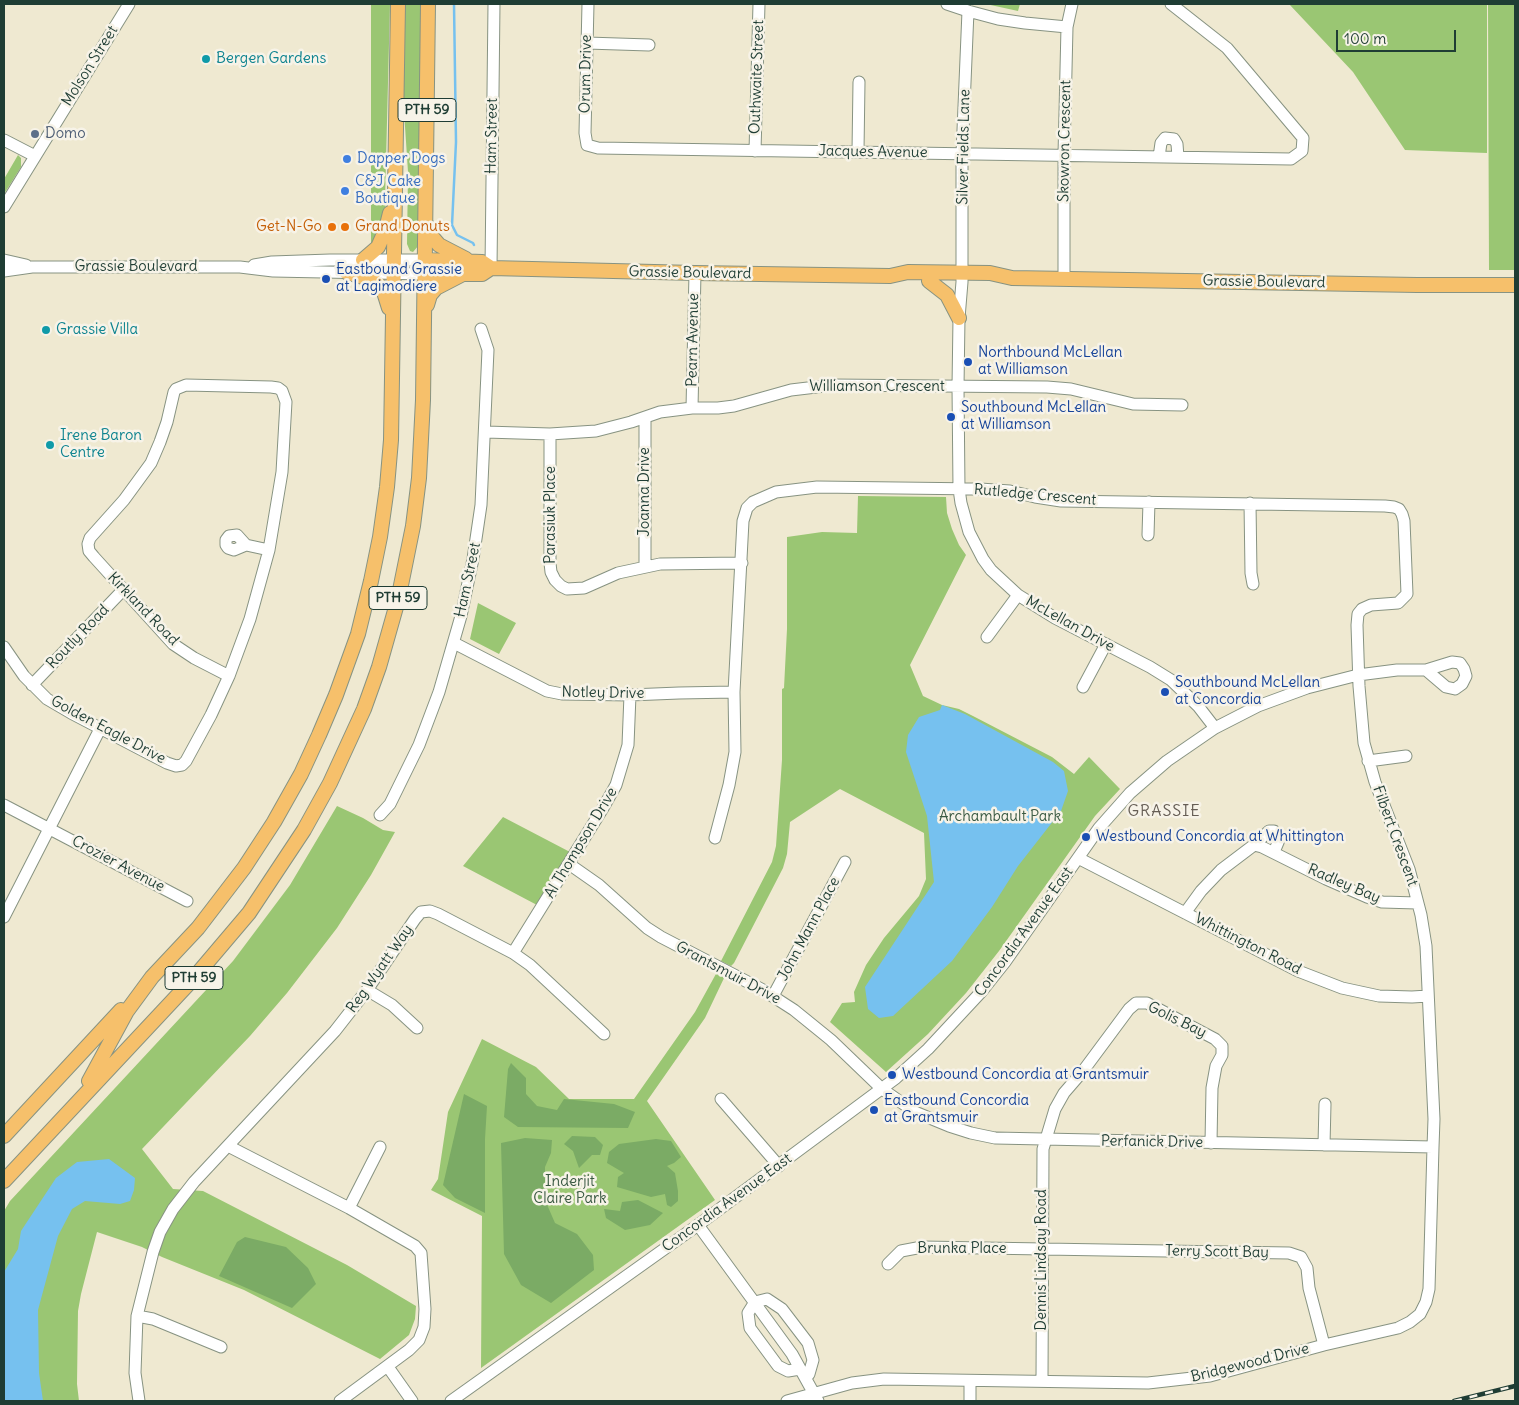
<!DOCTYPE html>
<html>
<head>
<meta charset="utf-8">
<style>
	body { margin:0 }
	#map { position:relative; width:1519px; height:1405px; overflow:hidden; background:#efe9d1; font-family:Delius,sans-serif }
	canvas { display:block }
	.frame { position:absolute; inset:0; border:5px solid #1f3d34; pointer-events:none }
	.scale { position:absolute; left:1336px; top:30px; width:120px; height:22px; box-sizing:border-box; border:2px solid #1f3d34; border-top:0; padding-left:6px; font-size:15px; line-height:18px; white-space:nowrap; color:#1f3d34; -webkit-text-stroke:4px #f7f3e8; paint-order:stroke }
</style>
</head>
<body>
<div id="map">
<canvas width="1519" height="1405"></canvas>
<div class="frame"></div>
<div class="scale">100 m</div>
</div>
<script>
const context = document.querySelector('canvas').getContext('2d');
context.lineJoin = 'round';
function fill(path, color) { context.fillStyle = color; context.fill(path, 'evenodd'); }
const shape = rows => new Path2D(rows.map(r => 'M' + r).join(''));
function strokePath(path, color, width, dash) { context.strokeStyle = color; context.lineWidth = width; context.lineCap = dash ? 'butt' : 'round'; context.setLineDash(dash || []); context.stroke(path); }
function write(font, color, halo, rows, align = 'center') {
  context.font = font + ' Delius,sans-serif'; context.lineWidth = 5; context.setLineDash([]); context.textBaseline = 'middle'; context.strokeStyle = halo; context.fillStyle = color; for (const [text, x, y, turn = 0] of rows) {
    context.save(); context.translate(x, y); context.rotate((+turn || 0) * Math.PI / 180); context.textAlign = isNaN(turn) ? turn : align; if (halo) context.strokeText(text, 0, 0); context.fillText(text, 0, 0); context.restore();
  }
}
fill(shape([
	[371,4,390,4,385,200,386,213,385,220,371,245],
	[403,4,423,4,419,245,413,252,410,251,407,244,408,172,403,96],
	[986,4,1020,4,1018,11],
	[1289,4,1487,4,1487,153,1405,150,1353,72],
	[1488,4,1515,4,1515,270,1489,270],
	[18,155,21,158,21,167,4,194,4,179],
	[858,496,946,497,947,513,952,529,959,545,966,555,910,665,923,696,942,705,959,709,973,716,1052,757,1074,774,1089,757,1120,789,1095,816,999,951,966,993,928,1034,886,1072,830,1022,842,1003,855,1002,854,992,866,965,884,938,919,896,926,879,924,833,840,789,790,822,787,854,783,868,734,963,731,966,721,961,772,862,776,846,782,760,782,689,784,688,787,629,787,537,822,532,857,533],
	[478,603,516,623,499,654,470,639],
	[337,806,363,818,383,830,395,832,371,875,337,928,287,993,250,1036,142,1149,173,1189,203,1191,347,1265,416,1306,415,1319,409,1335,380,1359,244,1290,162,1257,142,1247,97,1232,81,1294,78,1311,77,1384,79,1401,4,1401,4,1211,10,1201,233,961,290,885],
	[503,817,570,852,537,905,463,866],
	[717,972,725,976,705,1018,647,1101,715,1200,481,1368,482,1216,431,1190,438,1179,448,1112,482,1039,536,1067,569,1099,634,1099,695,1012]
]), '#9ac673');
fill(shape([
	[511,1063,526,1078,526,1094,537,1106,557,1110,564,1099,614,1104,635,1112,628,1128,518,1127,504,1117,508,1069],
	[464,1094,487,1106,485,1139,485,1213,455,1198,443,1185],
	[572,1136,595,1137,603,1145,600,1155,592,1155,579,1168,573,1151,564,1144],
	[525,1138,552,1140,551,1153,545,1167,545,1200,555,1223,577,1234,593,1255,594,1270,551,1303,521,1285,504,1254,501,1143],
	[656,1139,671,1141,681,1157,674,1163,667,1166,675,1173,678,1191,678,1201,671,1207,667,1205,665,1194,651,1197,617,1187,618,1177,624,1173,607,1163,609,1152,619,1144],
	[638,1200,663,1213,650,1225,625,1230,606,1218,604,1209,620,1211,622,1202],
	[245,1237,286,1247,308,1268,316,1284,292,1308,219,1276,237,1242]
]), '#7bab65');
fill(shape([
	[942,705,965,714,1053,762,1064,771,1068,791,1061,811,1018,866,992,907,952,961,893,1016,879,1018,868,1009,865,987,934,882,927,816,906,752,908,735,919,717,940,710],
	[109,1159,135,1178,134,1190,130,1201,120,1204,85,1201,72,1209,58,1236,38,1310,39,1373,43,1401,4,1401,4,1272,18,1249,21,1231,56,1178,77,1162]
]), '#76c1ef');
strokePath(shape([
	[454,4,456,142,452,225,457,235,473,243,474,245]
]), '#76c1ef', 2.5);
const minor = shape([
	[588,4,585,133,587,145,598,148,1291,159,1302,151,1303,138,1227,48,1171,4],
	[947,4,968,11,998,19,1025,23,1067,27],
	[968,11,962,154,962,282,959,318,958,387,959,489,961,503,969,532,983,559,991,570,1018,595,1055,618,1150,667,1171,680,1198,706,1215,728],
	[587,43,649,45],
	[4,140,35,156],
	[755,151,759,4],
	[858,151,859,82],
	[1159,157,1161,143,1165,138,1174,139,1177,144,1178,157],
	[4,207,129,4],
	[4,260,26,265],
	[254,265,272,262,330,260,425,260],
	[491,268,494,4],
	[4,271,32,267,240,267,273,271,425,274],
	[1064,279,1064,155,1067,27,1072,4],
	[692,408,695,273],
	[645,418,645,566],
	[486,432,550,434,596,431,631,422,660,412,692,408,718,408,734,406,791,390,833,385,1047,387,1071,389,1133,404,1182,405],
	[550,434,550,563,551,572,555,580,561,586,567,589,584,588,618,573,660,564,742,563],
	[1250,503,1251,573,1253,584],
	[1148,535,1149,502],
	[246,545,234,550,228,548,226,545,226,540,229,536,237,535,246,545,269,550],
	[987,637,1018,595],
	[454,643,547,691,562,694,630,695,679,693,734,692],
	[4,647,24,676,47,699,71,713,167,763,176,766,182,765,186,761,211,715,229,676,233,665,250,619,269,550,282,472,286,402,282,391,278,388,271,387,186,385,176,389,174,392,167,422,160,442,151,463,124,500,90,538,88,544,89,551,94,557,173,644,194,658,229,676],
	[32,685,123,590],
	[1083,687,1106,644],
	[1368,761,1406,756],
	[4,805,187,901],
	[380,815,390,804,419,745,439,692,461,616,473,559,481,505,488,350,481,329],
	[715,838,729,785,735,752,734,692,743,521,747,508,753,502,776,492,817,487,980,489,1010,491,1035,497,1061,501,1385,506,1394,507,1399,509,1402,514,1404,521,1407,594,1398,603,1371,605,1362,609,1358,614,1357,625,1359,686,1364,743,1375,782,1409,869,1421,915,1426,946,1434,1119,1433,1147,1429,1289,1426,1302,1420,1314,1410,1322,1398,1328,1324,1345,1210,1376,1148,1383,884,1379,852,1383,787,1401],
	[1254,845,1269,831,1274,831,1279,840,1274,852],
	[1078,858,1298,971,1342,988,1379,996,1412,997,1428,996],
	[569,864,599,885,647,928,661,937,763,990,794,1010,831,1040,882,1089,915,1112,949,1126,971,1133,995,1138,1433,1147],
	[1185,913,1201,891,1221,870,1254,845,1262,847,1326,879,1367,897,1382,902,1417,903],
	[4,917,100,729],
	[513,953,603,808,616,785,628,745,630,695],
	[367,990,392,1005,417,1028],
	[773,996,845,862],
	[721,1099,779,1166],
	[1324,1145,1325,1104],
	[228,1146,349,1208,415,1246,421,1253,425,1309,424,1327,419,1340,409,1350,340,1401],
	[349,1208,380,1147],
	[698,1225,792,1354,818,1401],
	[888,1264,901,1251,922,1247,1289,1253,1301,1257,1307,1268,1309,1288,1324,1345],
	[137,1316,153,1319,221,1347],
	[388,1367,412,1401],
	[800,1369,788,1371,778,1366,750,1328,748,1313,755,1302,767,1299,782,1309,808,1343,813,1360,809,1374,806,1378],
	[1042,1381,1043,1149,1055,1109,1064,1093,1083,1071,1129,1009,1136,1003,1147,1003,1215,1039,1222,1046,1222,1055,1216,1066,1212,1088,1211,1143],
	[139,1401,135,1373,137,1316,153,1252,160,1232,173,1209,194,1182,335,1031,367,990,415,919,421,912,430,911,438,914,513,953,530,965,604,1034],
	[451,1401,698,1225,896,1078,928,1049,982,991,1005,962,1099,828,1130,793,1167,761,1215,728,1258,706,1307,688,1358,675,1397,670,1426,670,1452,662,1460,663,1464,669,1466,676,1462,684,1455,689,1446,687,1426,670],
	[970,1401,970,1381]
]);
const major = shape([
	[427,225,433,238,439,245,466,259],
	[363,260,378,247,386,229,390,213],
	[425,260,482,262,491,268,695,273,890,276,908,272,990,273,1012,278,1417,285,1515,285],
	[346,272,370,279,378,284,384,292,389,308],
	[425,274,482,274,491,268],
	[929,281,947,295,959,318],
	[427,305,430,295,436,288,463,274],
	[89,1081,127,1011,152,977,198,928,244,868,274,822,301,774,319,735,336,695,358,634,371,581,380,537,387,487,391,440,398,4],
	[4,1136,121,1010],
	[4,1181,193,979,249,913,304,830,330,783,364,709,379,667,398,600,413,526,419,478,423,400,428,4]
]);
strokePath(minor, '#879382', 13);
strokePath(major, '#879382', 16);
strokePath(minor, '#fff', 11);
strokePath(major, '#f6c06b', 14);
const rail = shape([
	[1454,1401,1515,1386]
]);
strokePath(rail, '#1f3d34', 4.5);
strokePath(rail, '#f7f3e8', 2.5, [8]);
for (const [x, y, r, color] of [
	[206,59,5,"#0f9aa8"],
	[35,134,5,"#5c6f8a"],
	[347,159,5,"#3f7fe0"],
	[345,191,5,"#3f7fe0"],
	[332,227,5,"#e8710a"],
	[345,227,5,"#e8710a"],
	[326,279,5,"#1a4fb4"],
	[46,330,5,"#0f9aa8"],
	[968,362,5,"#1a4fb4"],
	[951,417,5,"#1a4fb4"],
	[50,445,5,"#0f9aa8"],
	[1165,692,5,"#1a4fb4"],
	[1086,837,5,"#1a4fb4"],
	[892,1075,5,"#1a4fb4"],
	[874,1110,5,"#1a4fb4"]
]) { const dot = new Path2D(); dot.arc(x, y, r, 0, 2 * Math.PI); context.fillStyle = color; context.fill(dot); strokePath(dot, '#f7f3e8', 2); }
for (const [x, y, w] of [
	[427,110,58],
	[398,598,58],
	[194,978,58]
]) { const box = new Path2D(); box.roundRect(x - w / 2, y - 11.5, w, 23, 4); context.fillStyle = '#f7f3e8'; context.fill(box); strokePath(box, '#1f3d34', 1); }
write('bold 14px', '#1f3d34', null, [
	["PTH 59",427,110],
	["PTH 59",398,598],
	["PTH 59",194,978]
]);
write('15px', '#0d838f', '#f7f3e8', [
	["Bergen Gardens",216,59],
	["Grassie Villa",56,330],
	["Irene Baron",60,436],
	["Centre",60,453]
], 'left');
write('15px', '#1f3d34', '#f7f3e8', [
	["Molson Street",90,66,-58],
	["Orum Drive",586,74,-89],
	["Outhwaite Street",757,77,-88],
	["Ham Street",492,136,-89],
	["Skowron Crescent",1065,141,-89],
	["Silver Fields Lane",964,147,-89],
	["Jacques Avenue",873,152,1],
	["Grassie Boulevard",136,267],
	["Grassie Boulevard",690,273,1],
	["Grassie Boulevard",1264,282,1],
	["Pearn Avenue",693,340,-89],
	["Williamson Crescent",877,387],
	["Joanna Drive",645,492,-90],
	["Rutledge Crescent",1035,495,5],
	["Parasiuk Place",551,515,-90],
	["Ham Street",468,580,-78],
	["Kirkland Road",143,609,46],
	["McLellan Drive",1070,624,29],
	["Routly Road",78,637,-46],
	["Notley Drive",603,693,1],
	["Golden Eagle Drive",108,730,28],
	["Filbert Crescent",1395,836,70],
	["Al Thompson Drive",581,843,-59],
	["Crozier Avenue",118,864,28],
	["Radley Bay",1344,884,23],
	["John Mann Place",809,929,-62],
	["Concordia Avenue East",1024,932,-54],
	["Whittington Road",1248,944,27],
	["Reg Wyatt Way",380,969,-55],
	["Grantsmuir Drive",728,973,28],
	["Golis Bay",1177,1020,26],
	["Perfanick Drive",1152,1142,1],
	["Concordia Avenue East",727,1203,-36],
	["Brunka Place",962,1249],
	["Terry Scott Bay",1217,1252,1],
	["Dennis Lindsay Road",1042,1260,-90],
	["Bridgewood Drive",1250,1363,-14]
]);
write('15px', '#4e5e75', '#f7f3e8', [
	["Domo",45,134]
], 'left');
write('15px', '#366cbe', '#f7f3e8', [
	["Dapper Dogs",357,159],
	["C&J Cake",355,182],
	["Boutique",355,199]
], 'left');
write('15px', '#c56008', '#f7f3e8', [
	["Get-N-Go",322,227],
	["Grand Donuts",355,227,"left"]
], 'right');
write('15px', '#164399', '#f7f3e8', [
	["Eastbound Grassie",336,270],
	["at Lagimodiere",336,287],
	["Northbound McLellan",978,353],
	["at Williamson",978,370],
	["Southbound McLellan",961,408],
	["at Williamson",961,425],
	["Southbound McLellan",1175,683],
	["at Concordia",1175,700],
	["Westbound Concordia at Whittington",1096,837],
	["Westbound Concordia at Grantsmuir",902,1075],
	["Eastbound Concordia",884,1101],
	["at Grantsmuir",884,1118]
], 'left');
write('15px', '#385841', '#f7f3e8', [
	["Archambault Park",1000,817],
	["Inderjit",570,1182],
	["Claire Park",570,1199]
]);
context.letterSpacing = '1px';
write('16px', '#665e55', '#f7f3e8', [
	["GRASSIE",1164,811]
]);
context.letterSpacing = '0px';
</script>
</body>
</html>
